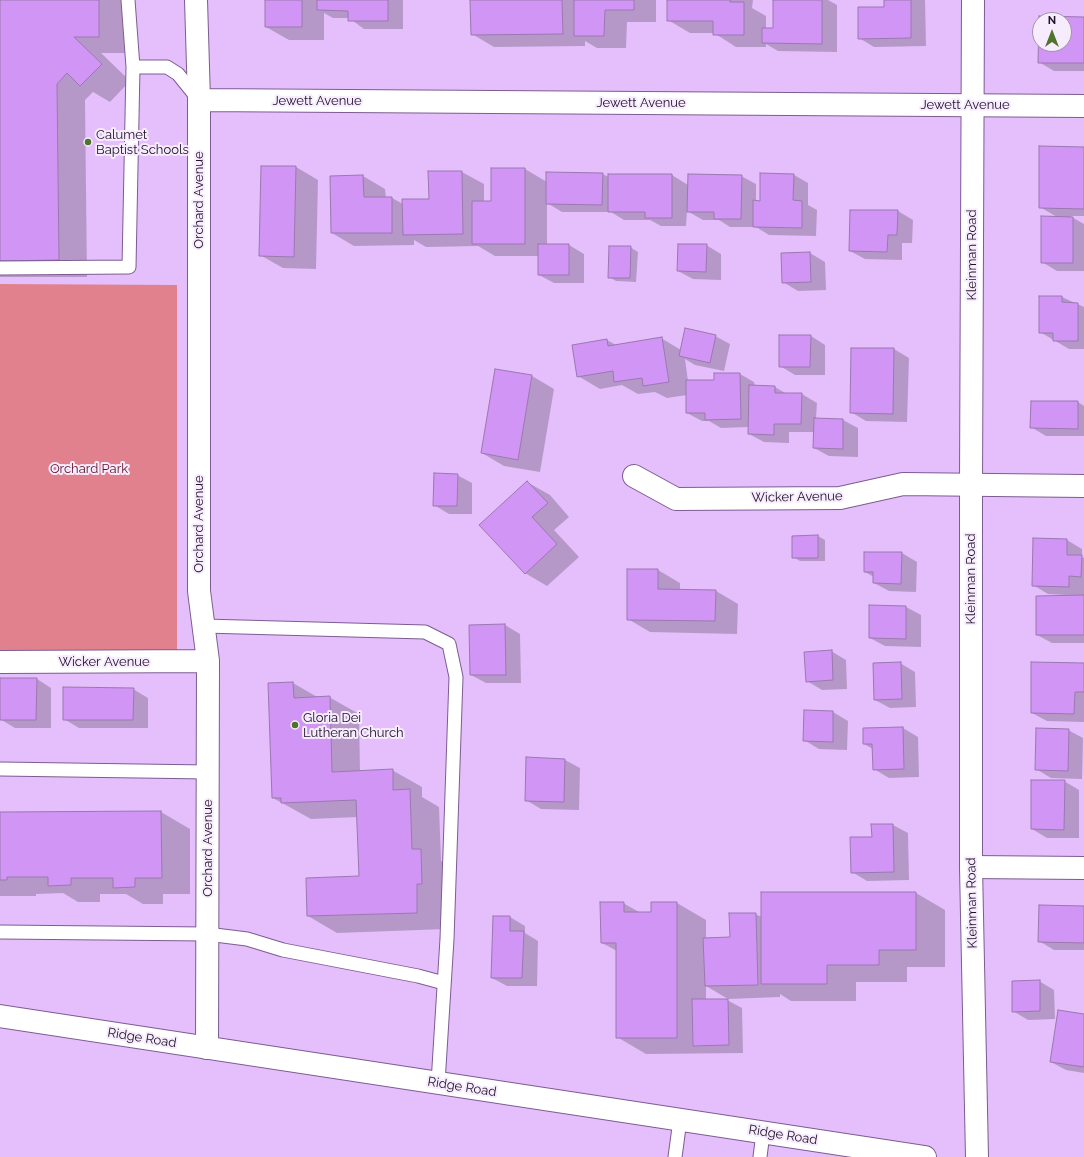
<!DOCTYPE html>
<html>
<head>
<meta charset="utf-8">
<style>
	body { margin:0 }
	#map { position:relative; width:1084px; height:1157px; overflow:hidden; background:#e4bffb; font-family:Raleway,sans-serif }
	canvas { display:block }
	.north { position:absolute; left:1032px; top:12px; width:40px; height:40px; box-sizing:border-box; background:#f7ecfe; border:1px solid #a094a7; border-radius:50%; rotate:0deg; font-size:11px; font-weight:700; line-height:16px; text-align:center; color:#1e1025 }
	.north::after { content:''; display:block; margin:auto; width:14px; height:18px; background:#4e732c; clip-path:polygon(50% 0,100% 100%,50% 72%,0 100%) }
</style>
</head>
<body>
<div id="map">
<canvas width="1084" height="1157"></canvas>
<div class="north">N</div>
</div>
<script>
const context = document.querySelector('canvas').getContext('2d');
context.lineJoin = 'round';
function fill(path, color) { context.fillStyle = color; context.fill(path, 'evenodd'); }
const shape = rows => new Path2D(rows.map(r => 'M' + r).join(''));
function strokePath(path, color, width, dash) { context.strokeStyle = color; context.lineWidth = width; context.lineCap = dash ? 'butt' : 'round'; context.setLineDash(dash || []); context.stroke(path); }
function write(font, color, halo, rows, align = 'center') {
  context.font = font + ' Raleway,sans-serif'; context.lineWidth = 4; context.setLineDash([]); context.textBaseline = 'middle'; context.strokeStyle = halo; context.fillStyle = color; for (const [text, x, y, turn = 0] of rows) {
    context.save(); context.translate(x, y); context.rotate((+turn || 0) * Math.PI / 180); context.textAlign = isNaN(turn) ? turn : align; if (halo) context.strokeText(text, 0, 0); context.fillText(text, 0, 0); context.restore();
  }
}
fill(shape([
	[0,284,177,285,177,653,0,654]
]), '#e2818e');
fill(shape([
	[0,0,128,0,128,53,101,53,130,81,110,102,93,92,85,100,87,277,0,277],
	[266,0,403,0,403,29,364,29,349,18,333,18,324,13,324,40,289,40,266,27],
	[471,0,656,0,656,22,627,22,626,48,597,48,585,41,585,46,494,47,472,34],
	[668,0,753,0,752,8,766,16,766,29,774,29,774,0,828,0,837,5,837,52,778,51,766,44,766,47,736,47,714,33,690,33,668,20],
	[885,0,925,0,926,46,874,47,859,38,885,8],
	[1040,18,1084,18,1084,71,1054,71,1039,62],
	[1040,20,1064,20,1064,44,1040,44],
	[1084,148,1084,216,1070,216,1084,224,1084,271,1057,271,1042,262,1057,217,1040,207],
	[262,167,296,167,318,180,316,269,283,268,260,255],
	[525,169,547,182,602,174,609,177,609,175,672,175,688,185,741,176,756,184,756,202,761,202,794,175,808,183,808,205,817,210,816,236,769,235,756,227,730,227,719,220,703,220,687,211,686,226,661,226,650,220,624,220,611,212,562,212,547,203,547,245,569,245,584,254,584,283,554,283,539,275,539,256,495,256,478,246,426,247,414,240,414,245,354,246,332,233,331,177,363,176,385,189,386,198,392,198,403,204,430,200,462,172,484,184,484,202,492,202],
	[898,211,913,220,912,243,902,243,902,260,865,259,850,251],
	[706,245,721,254,721,280,693,279,678,271],
	[630,247,638,252,636,282,616,281,609,277],
	[810,253,825,262,826,290,798,291,783,282,782,254],
	[1062,297,1084,307,1084,349,1069,349,1040,332],
	[715,336,730,344,724,371,695,365,685,359,688,381,715,381,740,374,754,382,755,386,775,387,787,394,802,394,817,403,816,419,843,420,858,428,858,457,829,456,814,448,814,432,789,432,789,443,764,442,749,434,749,427,721,428,709,421,702,421,687,413,687,395,667,398,655,392,638,394,622,385,600,389,578,376,607,340,616,345,661,338,681,350],
	[811,336,825,345,825,375,795,375,780,366],
	[894,349,909,358,907,422,866,421,851,412],
	[532,376,554,389,540,472,504,466,482,453],
	[1078,402,1084,406,1084,436,1046,436,1031,427],
	[457,475,472,483,472,514,449,514,434,505],
	[527,482,550,495,569,517,554,530,579,557,547,586,525,573],
	[818,536,825,540,825,561,800,561,793,557,793,537],
	[1034,539,1067,540,1082,549,1082,557,1084,558,1084,643,1052,643,1037,635,1066,595,1048,594,1033,585],
	[902,553,917,562,916,592,889,591,874,583,874,577,865,572],
	[658,570,680,583,680,591,716,591,738,604,737,634,650,632,628,619],
	[870,606,906,607,921,615,921,647,885,646,870,638],
	[505,625,520,634,521,683,486,683,471,675],
	[831,651,846,660,847,689,822,690,807,681],
	[900,663,915,672,916,707,890,708,875,700],
	[1084,664,1084,722,1047,721,1032,713],
	[37,679,51,688,51,728,15,728,0,719],
	[293,683,319,698,329,697,359,714,360,772,392,770,422,787,422,797,439,807,441,861,450,867,446,929,337,933,308,916,360,877,358,817,311,819,273,798,269,684],
	[133,689,148,698,148,728,79,728,64,719],
	[805,711,833,712,848,721,847,750,819,749,804,740],
	[903,728,918,737,919,777,889,778,874,769,873,749,864,744],
	[1068,730,1083,738,1082,779,1051,778,1036,769],
	[565,760,580,768,579,810,541,809,526,800],
	[1064,781,1079,790,1079,838,1047,838,1032,829],
	[161,812,190,829,190,894,163,894,163,904,143,904,126,894,100,894,100,902,78,902,63,893,36,894,36,896,0,896,0,813],
	[893,825,908,833,909,880,867,881,852,872],
	[762,893,916,893,945,910,945,967,907,967,907,982,856,982,856,1001,791,1001,780,994,780,997,728,999,706,986,706,1000,727,1000,742,1008,743,1053,646,1054,617,1037,617,951,602,943,623,903,641,913,652,913,677,903,706,920,706,939,731,938,755,914,762,917],
	[1084,907,1084,950,1054,950,1039,941],
	[494,917,510,917,525,926,525,933,538,941,537,986,507,986,492,978],
	[1039,981,1054,990,1055,1019,1028,1020,1013,1011],
	[1084,1015,1084,1073,1066,1070,1051,1062]
]), '#0003');
const building = shape([
	[0,0,99,0,99,37,74,37,102,64,80,86,67,73,57,84,59,260,0,261,0,0],
	[265,0,302,0,302,27,265,27,265,0],
	[317,0,388,0,388,21,348,21,348,11,317,10,317,0],
	[470,0,562,0,563,34,471,35,470,0],
	[574,0,634,0,634,10,605,10,604,36,574,36,574,0],
	[667,0,730,0,730,2,744,2,744,35,713,35,713,21,667,21,667,0],
	[773,0,822,0,822,44,762,43,762,28,773,28,773,0],
	[884,0,911,0,911,38,858,39,858,7,884,7,884,0],
	[1039,16,1084,17,1084,63,1038,63,1039,16],
	[1040,20,1064,20,1064,44,1040,44,1040,20],
	[1039,146,1084,147,1084,209,1039,208,1039,146],
	[261,166,296,166,294,257,259,256,261,166],
	[491,168,525,168,525,244,472,244,472,201,491,201,491,168],
	[428,171,462,171,463,234,403,235,402,199,429,199,428,171],
	[546,172,603,173,602,205,546,204,546,172],
	[760,173,794,174,793,200,802,201,802,228,753,227,753,200,760,201,760,173],
	[608,174,672,174,672,218,645,218,645,212,608,212,608,174],
	[688,174,742,175,741,219,714,219,714,212,687,212,688,174],
	[363,175,364,197,392,197,392,233,331,233,330,176,363,175],
	[850,210,898,210,897,235,888,235,887,252,849,251,850,210],
	[1041,216,1073,217,1073,263,1041,263,1041,216],
	[538,244,569,244,569,275,538,275,538,244],
	[678,244,707,244,706,272,677,271,678,244],
	[609,246,631,246,630,278,608,278,609,246],
	[810,252,811,282,782,283,781,253,810,252],
	[1039,296,1062,296,1062,302,1078,303,1078,341,1053,341,1053,333,1039,333,1039,296],
	[685,328,716,335,710,363,679,356,685,328],
	[779,335,811,335,810,367,779,367,779,335],
	[662,337,669,382,643,386,642,378,614,382,613,371,577,377,572,345,607,339,608,346,662,337],
	[851,348,894,348,893,414,850,413,851,348],
	[495,369,532,375,518,460,481,453,495,369],
	[714,373,740,373,741,419,705,420,705,413,686,413,686,380,714,380,714,373],
	[749,385,775,386,775,393,802,393,801,424,774,424,774,435,748,434,749,385],
	[1031,401,1078,401,1078,429,1030,428,1031,401],
	[814,418,843,419,843,449,813,448,814,418],
	[434,473,458,474,457,506,433,506,434,473],
	[527,481,548,503,532,517,557,544,525,574,479,525,527,481],
	[818,535,818,558,792,558,792,536,818,535],
	[1033,538,1067,539,1067,555,1082,555,1081,577,1069,576,1069,587,1032,586,1033,538],
	[864,552,902,552,901,584,873,583,873,572,864,572,864,552],
	[627,569,658,569,658,589,716,590,715,621,627,620,627,569],
	[1084,595,1084,635,1036,635,1036,596,1084,595],
	[869,605,906,606,906,639,869,638,869,605],
	[505,624,506,675,470,675,469,625,505,624],
	[832,650,833,680,806,682,804,652,832,650],
	[901,662,902,699,874,700,873,663,901,662],
	[1031,662,1084,663,1084,692,1075,692,1074,714,1031,713,1031,662],
	[0,678,37,678,36,720,0,720,0,678],
	[293,682,294,698,330,696,332,772,393,769,393,790,410,789,412,849,421,849,422,884,417,884,417,913,307,916,306,878,359,876,356,800,281,803,281,798,272,798,268,683,293,682],
	[63,687,134,688,133,720,63,720,63,687],
	[804,710,833,711,833,742,803,741,804,710],
	[903,727,904,769,873,770,872,744,863,744,863,728,903,727],
	[1036,728,1069,729,1068,771,1035,770,1036,728],
	[526,757,565,759,564,802,525,801,526,757],
	[1031,780,1065,780,1064,830,1031,829,1031,780],
	[161,811,162,878,135,878,135,887,113,888,113,878,71,878,71,885,48,886,48,877,7,877,7,880,0,880,0,812,161,811],
	[871,824,893,824,894,872,851,873,850,837,872,837,871,824],
	[761,892,916,892,916,950,879,950,879,965,827,965,827,984,761,984,761,892],
	[600,902,624,902,624,912,651,912,651,902,677,902,677,1038,616,1038,616,943,601,943,600,902],
	[1039,905,1084,906,1084,943,1038,942,1039,905],
	[729,913,756,913,758,985,705,986,703,938,730,937,729,913],
	[493,916,510,916,510,931,524,931,522,978,491,978,493,916],
	[1040,980,1040,1011,1012,1012,1012,981,1040,980],
	[692,999,728,999,729,1045,693,1046,692,999],
	[1058,1010,1084,1014,1084,1067,1050,1062,1058,1010]
]);
fill(building, '#d195f5');
strokePath(building, '#9a78af', 1);
const service = shape([
	[133,67,167,67,178,74,199,100],
	[0,268,129,267,133,67,128,0],
	[204,626,425,632,449,644,456,677,447,939,438,1083],
	[0,769,208,772],
	[0,932,207,934,247,939,283,950,418,976,444,983],
	[675,1157,680,1120],
	[760,1157,763,1133]
]);
const minor = shape([
	[196,0,199,100,199,591,208,661,207,1048],
	[199,100,1084,106],
	[634,476,676,499,840,498,903,484,1084,486],
	[0,662,208,661],
	[971,867,1084,868]
]);
const tertiary = shape([
	[973,0,971,485,971,867,977,1157]
]);
const primary = shape([
	[0,1016,925,1157]
]);
strokePath(service, '#7d5c91', 15);
strokePath(minor, '#7d5c91', 24);
strokePath(tertiary, '#7d5c91', 24);
strokePath(primary, '#7d5c91', 24);
strokePath(service, '#fff', 13);
strokePath(minor, '#fff', 22);
strokePath(tertiary, '#fff', 22);
strokePath(primary, '#fff', 22);
for (const [x, y, r, color] of [
	[88,142,4,"#4e732c"],
	[295,725,4,"#4e732c"]
]) { const dot = new Path2D(); dot.arc(x, y, r, 0, 2 * Math.PI); context.fillStyle = color; context.fill(dot); strokePath(dot, '#f7ecfe', 1.5); }
write('13px', '#1e1025', '#f7ecfe', [
	["Jewett Avenue",317,101],
	["Jewett Avenue",641,103],
	["Jewett Avenue",965,105],
	["Orchard Avenue",199,200,-90],
	["Kleinman Road",972,255,-90],
	["Wicker Avenue",797,497,-1],
	["Orchard Avenue",199,524,-90],
	["Kleinman Road",971,579,-90],
	["Wicker Avenue",104,662],
	["Orchard Avenue",208,848,-90],
	["Kleinman Road",972,903,-91],
	["Ridge Road",142,1038,9],
	["Ridge Road",462,1087,9],
	["Ridge Road",783,1135,9]
]);
write('13px', '#1e1025', '#f7ecfe', [
	["Calumet",96,135],
	["Baptist Schools",96,150],
	["Gloria Dei",303,718],
	["Lutheran Church",303,733]
], 'left');
write('13px', '#5e1325', '#f7ecfe', [
	["Orchard Park",89,469]
]);
</script>
</body>
</html>
